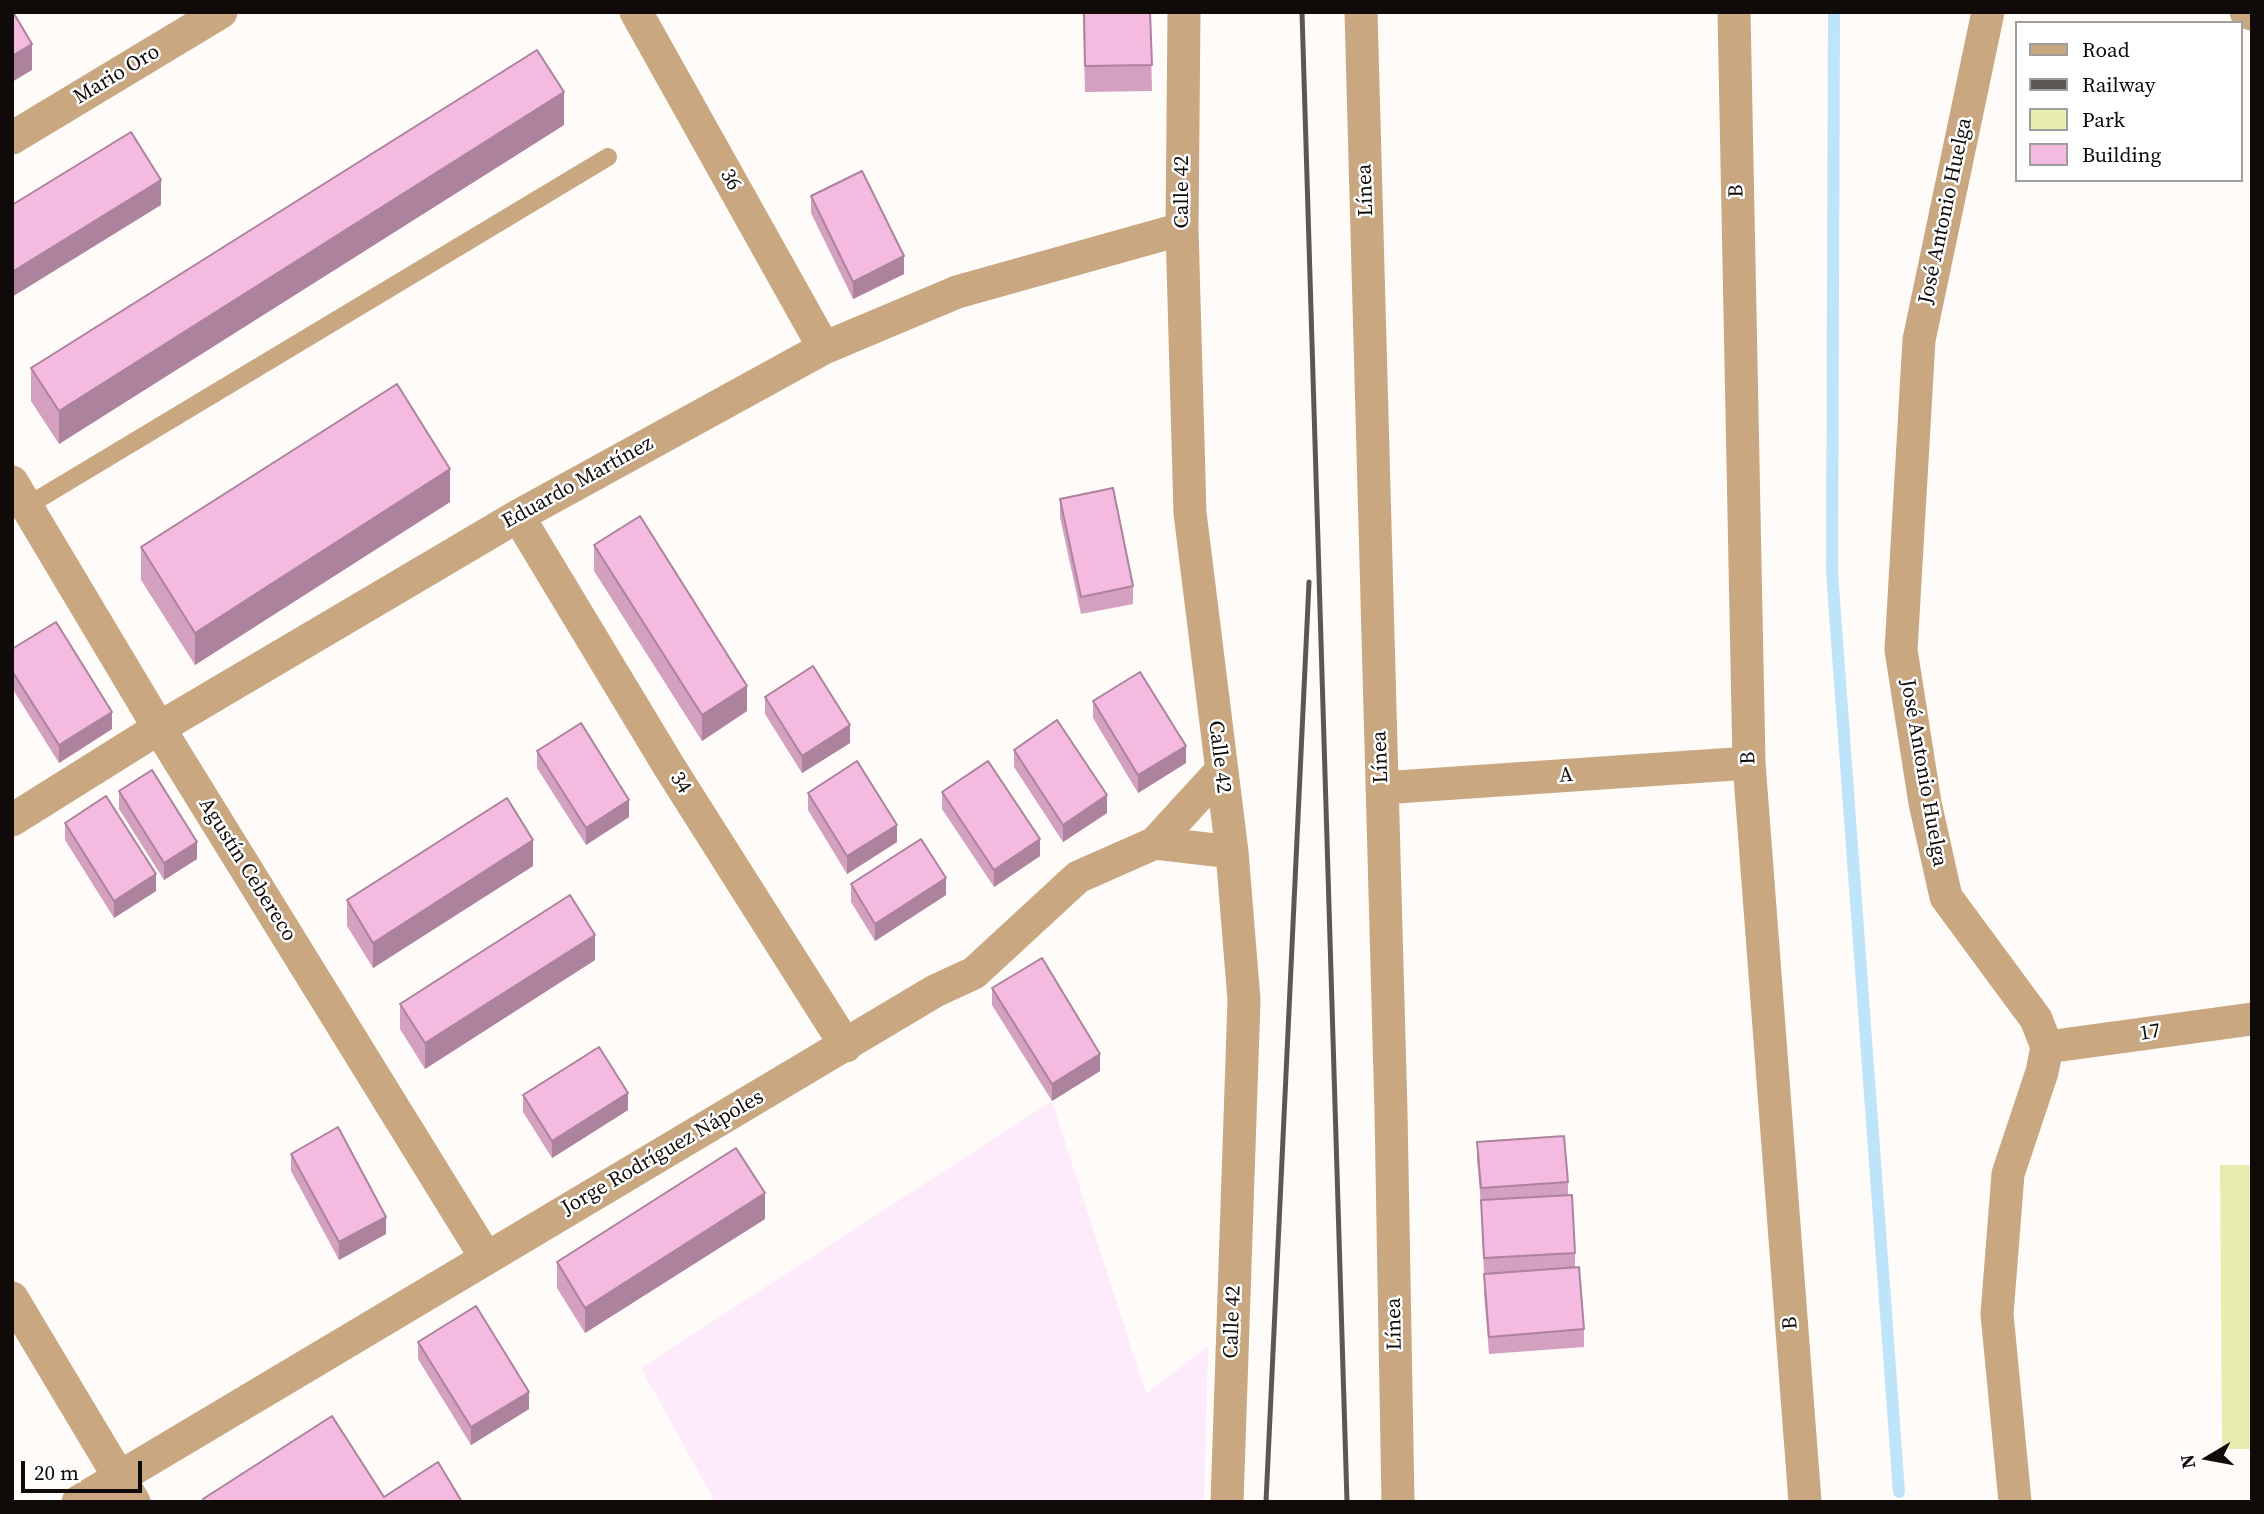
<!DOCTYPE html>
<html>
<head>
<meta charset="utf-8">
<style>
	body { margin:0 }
	#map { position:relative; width:2264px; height:1514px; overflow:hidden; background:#fefbf9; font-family:"Source Serif 4",serif }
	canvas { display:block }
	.frame { position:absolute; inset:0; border:14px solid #100b09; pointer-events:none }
	.legend { position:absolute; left:2015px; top:21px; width:228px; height:161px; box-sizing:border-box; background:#fff; border:2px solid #9f9d9d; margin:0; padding:9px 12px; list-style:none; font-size:21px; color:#100b09 }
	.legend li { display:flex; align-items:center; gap:14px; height:35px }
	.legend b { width:35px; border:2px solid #9f9d9d }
	.north { position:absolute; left:2173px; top:1423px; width:70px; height:70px; -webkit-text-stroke:5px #fff; paint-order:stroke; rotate:260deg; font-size:19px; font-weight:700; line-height:28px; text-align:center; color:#100b09 }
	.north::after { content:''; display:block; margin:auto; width:24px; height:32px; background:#100b09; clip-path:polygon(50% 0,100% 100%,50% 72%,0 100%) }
	.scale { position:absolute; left:21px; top:1461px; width:121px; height:32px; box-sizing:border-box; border:4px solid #100b09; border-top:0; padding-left:9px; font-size:21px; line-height:24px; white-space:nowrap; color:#100b09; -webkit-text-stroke:5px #fff; paint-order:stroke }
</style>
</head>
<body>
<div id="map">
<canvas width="2264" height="1514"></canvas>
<div class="frame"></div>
<ul class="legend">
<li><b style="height:9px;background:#c8a781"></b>Road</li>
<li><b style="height:9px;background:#5b5755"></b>Railway</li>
<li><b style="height:19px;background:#e9ecaf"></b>Park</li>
<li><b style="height:19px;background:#f5badf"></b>Building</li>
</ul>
<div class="north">N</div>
<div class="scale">20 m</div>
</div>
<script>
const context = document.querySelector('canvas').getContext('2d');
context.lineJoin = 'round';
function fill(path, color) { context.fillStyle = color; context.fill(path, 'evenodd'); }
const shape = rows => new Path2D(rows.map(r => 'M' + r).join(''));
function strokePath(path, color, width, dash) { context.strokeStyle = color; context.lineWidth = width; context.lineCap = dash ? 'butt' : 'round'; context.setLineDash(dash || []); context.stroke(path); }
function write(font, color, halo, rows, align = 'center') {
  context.font = font + ' "Source Serif 4",serif'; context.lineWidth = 5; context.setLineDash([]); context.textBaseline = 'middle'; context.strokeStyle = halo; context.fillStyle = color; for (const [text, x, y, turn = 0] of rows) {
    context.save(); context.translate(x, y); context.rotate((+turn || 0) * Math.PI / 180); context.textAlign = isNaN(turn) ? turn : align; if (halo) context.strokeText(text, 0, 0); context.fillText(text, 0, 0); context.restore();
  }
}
fill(shape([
	[1052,1101,1146,1394,1208,1346,1204,1502,715,1502,641,1368]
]), '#fdebfc');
fill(shape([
	[2220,1165,2252,1165,2252,1449,2222,1449]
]), '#e9ecaf');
strokePath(shape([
	[1834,12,1832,572,1899,1492]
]), '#bee4f9', 12);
strokePath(shape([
	[27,506,608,157]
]), '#c8a781', 18);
strokePath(shape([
	[636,12,824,348],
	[1184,12,1182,229,1190,513,1232,852,1244,1000,1227,1502],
	[1361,12,1391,1112,1398,1502],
	[1734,12,1749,763,1805,1502],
	[1988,12,1919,340,1901,650,1925,803,1946,897,2036,1019,2047,1047,2042,1072,2008,1174,1997,1314,2015,1502],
	[2246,12,2252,14],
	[12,138,221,12],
	[12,482,159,728,485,1256],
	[518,516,670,768,846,1046],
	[1382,788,1749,763],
	[12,820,159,728,518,516,824,348,957,292,1182,229],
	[1155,843,1232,852],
	[2047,1047,2252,1019],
	[12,1298,134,1502],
	[78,1502,935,991,974,973,1078,877,1155,843,1220,772]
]), '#c8a781', 33);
strokePath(shape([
	[1302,12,1347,1502],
	[1266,1502,1309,582]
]), '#5b5755', 5);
fill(shape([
	[1083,12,1150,12,1152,91,1085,92],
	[564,125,59,444,31,401,31,368],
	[811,196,904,274,853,299,811,213],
	[1060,499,1133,586,1133,604,1081,614,1060,517],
	[450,502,195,665,141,580,141,547],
	[594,545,747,711,702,741,594,571],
	[12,649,112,729,59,763,12,688],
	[765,697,850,743,802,773,765,714],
	[1093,701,1186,763,1138,793,1093,718],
	[1014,750,1107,813,1063,842,1014,767],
	[537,751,629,817,586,845,537,768],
	[119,791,197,859,164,880,119,809],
	[942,792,1040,856,994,887,942,809],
	[808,793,897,842,847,874,808,810],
	[65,823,156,891,114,918,65,840],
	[533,866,373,968,347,926,347,900],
	[851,884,946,895,875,941,851,902],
	[595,960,425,1069,400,1029,400,1004],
	[992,988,1100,1071,1052,1101,992,1005],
	[523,1095,628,1110,552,1158,523,1112],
	[1477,1142,1568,1182,1568,1195,1575,1253,1575,1267,1584,1329,1584,1347,1489,1354,1484,1292,1484,1274,1481,1205,1477,1159],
	[291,1154,386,1234,339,1260,291,1171],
	[765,1219,585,1333,557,1288,557,1262],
	[418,1342,529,1409,471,1445,418,1359]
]), '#d3a0c0');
fill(shape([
	[32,44,32,70,12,82,12,56],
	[564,92,564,125,59,444,59,411],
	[161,180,161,205,12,297,12,272],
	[904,256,904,274,853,299,853,282],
	[450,469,450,502,195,665,195,633],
	[747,686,747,711,702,741,702,715],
	[112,712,112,729,59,763,59,745],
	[850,725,850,743,802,773,802,756],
	[1186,746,1186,763,1138,793,1138,775],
	[1107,795,1107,813,1063,842,1063,825],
	[629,800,629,817,586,845,586,828],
	[897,825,897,842,847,874,847,856],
	[1040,839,1040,856,994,887,994,870],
	[533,840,533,866,373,968,373,943],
	[197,842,197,859,164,880,164,863],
	[156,874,156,891,114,918,114,901],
	[946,878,946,895,875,941,875,924],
	[595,935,595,960,425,1069,425,1043],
	[1100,1054,1100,1071,1052,1101,1052,1084],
	[628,1093,628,1110,552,1158,552,1141],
	[765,1193,765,1219,585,1333,585,1308],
	[386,1217,386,1234,339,1260,339,1242],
	[529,1392,529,1409,471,1445,471,1427]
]), '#ac829c');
const building = shape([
	[12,12,13,12,32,44,12,56,12,12],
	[1084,12,1150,12,1152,65,1085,66,1084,12],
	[537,50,564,92,59,411,31,368,537,50],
	[131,132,161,180,12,272,12,205,131,132],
	[862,171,904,256,853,282,811,196,862,171],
	[397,384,450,469,195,633,141,547,397,384],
	[1113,488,1133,586,1081,597,1060,499,1113,488],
	[640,516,747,686,702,715,594,545,640,516],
	[56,622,112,712,59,745,12,671,12,649,56,622],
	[813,666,850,725,802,756,765,697,813,666],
	[1140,672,1186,746,1138,775,1093,701,1140,672],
	[1057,720,1107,795,1063,825,1014,750,1057,720],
	[581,723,629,800,586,828,537,751,581,723],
	[857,761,897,825,847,856,808,793,857,761],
	[988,761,1040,839,994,870,942,792,988,761],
	[152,770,197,842,164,863,119,791,152,770],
	[106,796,156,874,114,901,65,823,106,796],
	[507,798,533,840,373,943,347,900,507,798],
	[921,839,946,878,875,924,851,884,921,839],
	[570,895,595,935,425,1043,400,1004,570,895],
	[1042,958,1100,1054,1052,1084,992,988,1042,958],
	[599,1047,628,1093,552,1141,523,1095,599,1047],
	[338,1127,386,1217,339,1242,291,1154,338,1127],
	[1564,1136,1568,1182,1481,1188,1477,1142,1564,1136],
	[736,1148,765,1193,585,1308,557,1262,736,1148],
	[1572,1195,1575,1253,1484,1258,1481,1200,1572,1195],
	[1579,1267,1584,1329,1489,1337,1484,1274,1579,1267],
	[476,1306,529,1392,471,1427,418,1342,476,1306],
	[332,1416,384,1497,438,1462,462,1502,205,1502,203,1499,332,1416]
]);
fill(building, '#f5badf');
strokePath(building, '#ac829c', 2);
write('21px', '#100b09', '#fff', [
	["Mario Oro",117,75,-31],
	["36",730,180,61],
	["Línea",1366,190,-92],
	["B",1737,191,-91],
	["Calle 42",1183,192,-90],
	["José Antonio Huelga",1946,211,-78],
	["Eduardo Martínez",578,483,-29],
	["Calle 42",1219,757,83],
	["Línea",1381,757,-92],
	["B",1749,758,-92],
	["José Antonio Huelga",1923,773,80],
	["A",1566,776,-4],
	["34",680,783,58],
	["Agustín Cebereco",247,870,58],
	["17",2150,1033,-9],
	["Jorge Rodríguez Nápoles",663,1153,-30],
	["Calle 42",1233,1322,-88],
	["B",1791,1323,-94],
	["Línea",1395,1324,-91]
]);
</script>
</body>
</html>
